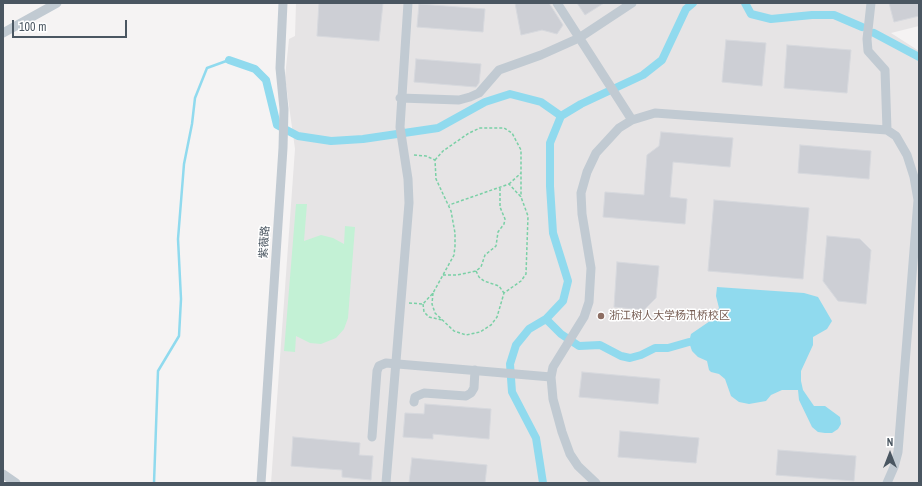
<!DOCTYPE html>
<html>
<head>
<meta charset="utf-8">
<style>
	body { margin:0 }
	#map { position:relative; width:922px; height:486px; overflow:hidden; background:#f5f3f3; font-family:"Archivo Narrow",sans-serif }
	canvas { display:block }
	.frame { position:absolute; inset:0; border:4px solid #4a5661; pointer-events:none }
	.north { position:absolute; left:870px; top:434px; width:40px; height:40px; -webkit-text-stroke:3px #fff; paint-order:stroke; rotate:0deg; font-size:11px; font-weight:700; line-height:16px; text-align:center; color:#4a5661 }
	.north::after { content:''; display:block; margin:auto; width:14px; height:18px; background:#4a5661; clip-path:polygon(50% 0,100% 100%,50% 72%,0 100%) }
	.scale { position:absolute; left:12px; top:20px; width:115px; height:18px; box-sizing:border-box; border:2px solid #4a5661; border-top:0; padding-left:5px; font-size:12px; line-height:14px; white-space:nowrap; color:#4a5661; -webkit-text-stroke:3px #fff; paint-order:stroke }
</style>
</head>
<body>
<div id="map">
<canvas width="922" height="486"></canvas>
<div class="frame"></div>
<div class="north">N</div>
<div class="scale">100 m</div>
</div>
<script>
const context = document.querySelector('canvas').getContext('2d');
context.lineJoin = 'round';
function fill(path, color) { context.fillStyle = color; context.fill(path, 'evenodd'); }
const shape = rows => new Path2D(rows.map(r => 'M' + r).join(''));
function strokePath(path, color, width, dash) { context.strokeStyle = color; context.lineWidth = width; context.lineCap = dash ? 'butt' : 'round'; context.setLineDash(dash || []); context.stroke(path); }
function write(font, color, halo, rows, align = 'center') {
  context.font = font + ' "Archivo Narrow","Noto Sans SC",sans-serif'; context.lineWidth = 3; context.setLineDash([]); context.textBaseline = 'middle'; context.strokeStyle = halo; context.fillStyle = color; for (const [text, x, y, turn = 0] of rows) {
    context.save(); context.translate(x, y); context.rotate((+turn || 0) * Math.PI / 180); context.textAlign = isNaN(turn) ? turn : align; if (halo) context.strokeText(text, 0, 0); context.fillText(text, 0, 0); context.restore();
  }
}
fill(shape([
	[296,3,919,3,919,26,891,33,919,51,919,483,271,483,295,149,285,77,289,39,295,36]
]), '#e6e4e5');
fill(shape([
	[296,204,307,204,304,241,321,235,333,238,344,244,345,226,355,227,348,318,344,329,336,338,321,344,310,343,296,336,295,352,284,351]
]), '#c3f1d5');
fill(shape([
	[717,287,804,293,818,297,832,321,827,329,813,337,813,345,801,371,801,381,803,390,814,406,825,406,840,417,841,424,838,429,832,433,825,433,818,432,812,427,799,400,798,390,782,390,771,395,766,401,749,404,739,402,731,396,725,379,719,374,711,372,709,370,707,361,698,357,692,351,689,342,691,334,710,321,719,308,716,296]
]), '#90daee');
strokePath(shape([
	[154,483,158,371,179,336,181,299,178,239,184,164,192,124,195,98,207,68,229,60]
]), '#90daee', 2.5);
strokePath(shape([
	[745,3,751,14,771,19,812,15,834,15,862,27],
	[874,33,919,57],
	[229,60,255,69,266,80,277,125,298,136,331,141,363,139,438,128,485,102,510,94,541,102,561,116],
	[546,319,561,334,579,346,600,345,621,356,630,358,641,355,655,348,668,348,689,342],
	[543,483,536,438,512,392,510,364,516,345,529,329,546,319,563,301,568,281,553,233,550,186,550,143,561,116,581,104,643,75,662,60,686,9,693,3]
]), '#90daee', 8);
const building = shape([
	[319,3,383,3,379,41,317,36,319,3],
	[515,3,549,3,563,25,557,34,542,30,521,35,515,3],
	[577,3,604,3,585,15,577,3],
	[889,3,919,3,919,16,894,22,889,3],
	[419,4,485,9,483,32,417,27,419,4],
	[726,40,766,43,762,86,722,82,726,40],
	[787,45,851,50,847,93,784,88,787,45],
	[416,59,481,64,479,83,476,87,414,82,416,59],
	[661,132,733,138,730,167,673,162,670,197,687,199,685,224,603,217,605,192,644,195,647,155,659,146,661,132],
	[800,145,871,151,869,179,798,173,800,145],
	[714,200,809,208,803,279,708,271,714,200],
	[827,236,860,239,871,250,866,304,838,301,823,281,827,236],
	[617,262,659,266,656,298,644,310,614,307,617,262],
	[582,372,660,379,658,404,579,397,582,372],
	[425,404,491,409,489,439,433,434,433,439,403,437,405,413,424,414,425,404],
	[620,431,699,438,696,463,618,457,620,431],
	[293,437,360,443,359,455,373,456,371,480,342,477,342,470,291,466,293,437],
	[778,450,856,456,854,481,776,475,778,450],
	[412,458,487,465,485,483,409,483,412,458]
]);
fill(building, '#cdcfd5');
strokePath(building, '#d7d9de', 1);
strokePath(shape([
	[435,160,443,151,469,133,480,128,504,128,512,133,521,150,521,197],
	[509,184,521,173],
	[476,271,479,277,484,281,499,286,504,293],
	[443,275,457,275,476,271,481,267,485,255,496,246,498,232,504,224,505,219,500,207,500,187],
	[433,293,432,304,435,313,454,331,466,335,480,332,491,325,497,317,504,293,521,281,526,274,528,216,521,197,509,184,449,205],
	[409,303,423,304,433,293,454,255,455,246,455,233,451,211,436,179,435,160,426,156,413,155],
	[423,304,424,312,429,317,442,320]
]), '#7ad0a6', 1.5, [3, 2]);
strokePath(shape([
	[557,3,632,120],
	[871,3,867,39,868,51,885,70,887,130],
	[3,33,57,3],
	[400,98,459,100,470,97,479,93,499,70,541,55,579,38,632,3],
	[414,402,415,397,424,393,466,396,471,393,474,388,475,370],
	[372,437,377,371,379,366,386,363,551,377],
	[3,474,16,483],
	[261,483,283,148,284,109,280,68,283,3],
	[386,483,409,203,408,179,400,127,408,3],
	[596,483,578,466,570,454,562,432,553,399,551,377,553,367,584,317,589,302,591,268,582,214,581,193,587,172,596,153,619,128,632,120,655,113,887,130,896,136,907,155,914,177,918,200,898,452,894,467,887,483]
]), '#c1cad2', 9);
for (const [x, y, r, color] of [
	[601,316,4,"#8d6e63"]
]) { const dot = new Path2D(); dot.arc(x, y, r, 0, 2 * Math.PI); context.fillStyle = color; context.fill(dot); strokePath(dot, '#fff', 1.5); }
write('11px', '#4a5661', '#fff', [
	["紫薇路",265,242,-86]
]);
write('11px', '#785e54', '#fff', [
	["浙江树人大学杨汛桥校区",609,316]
], 'left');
</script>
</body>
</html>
